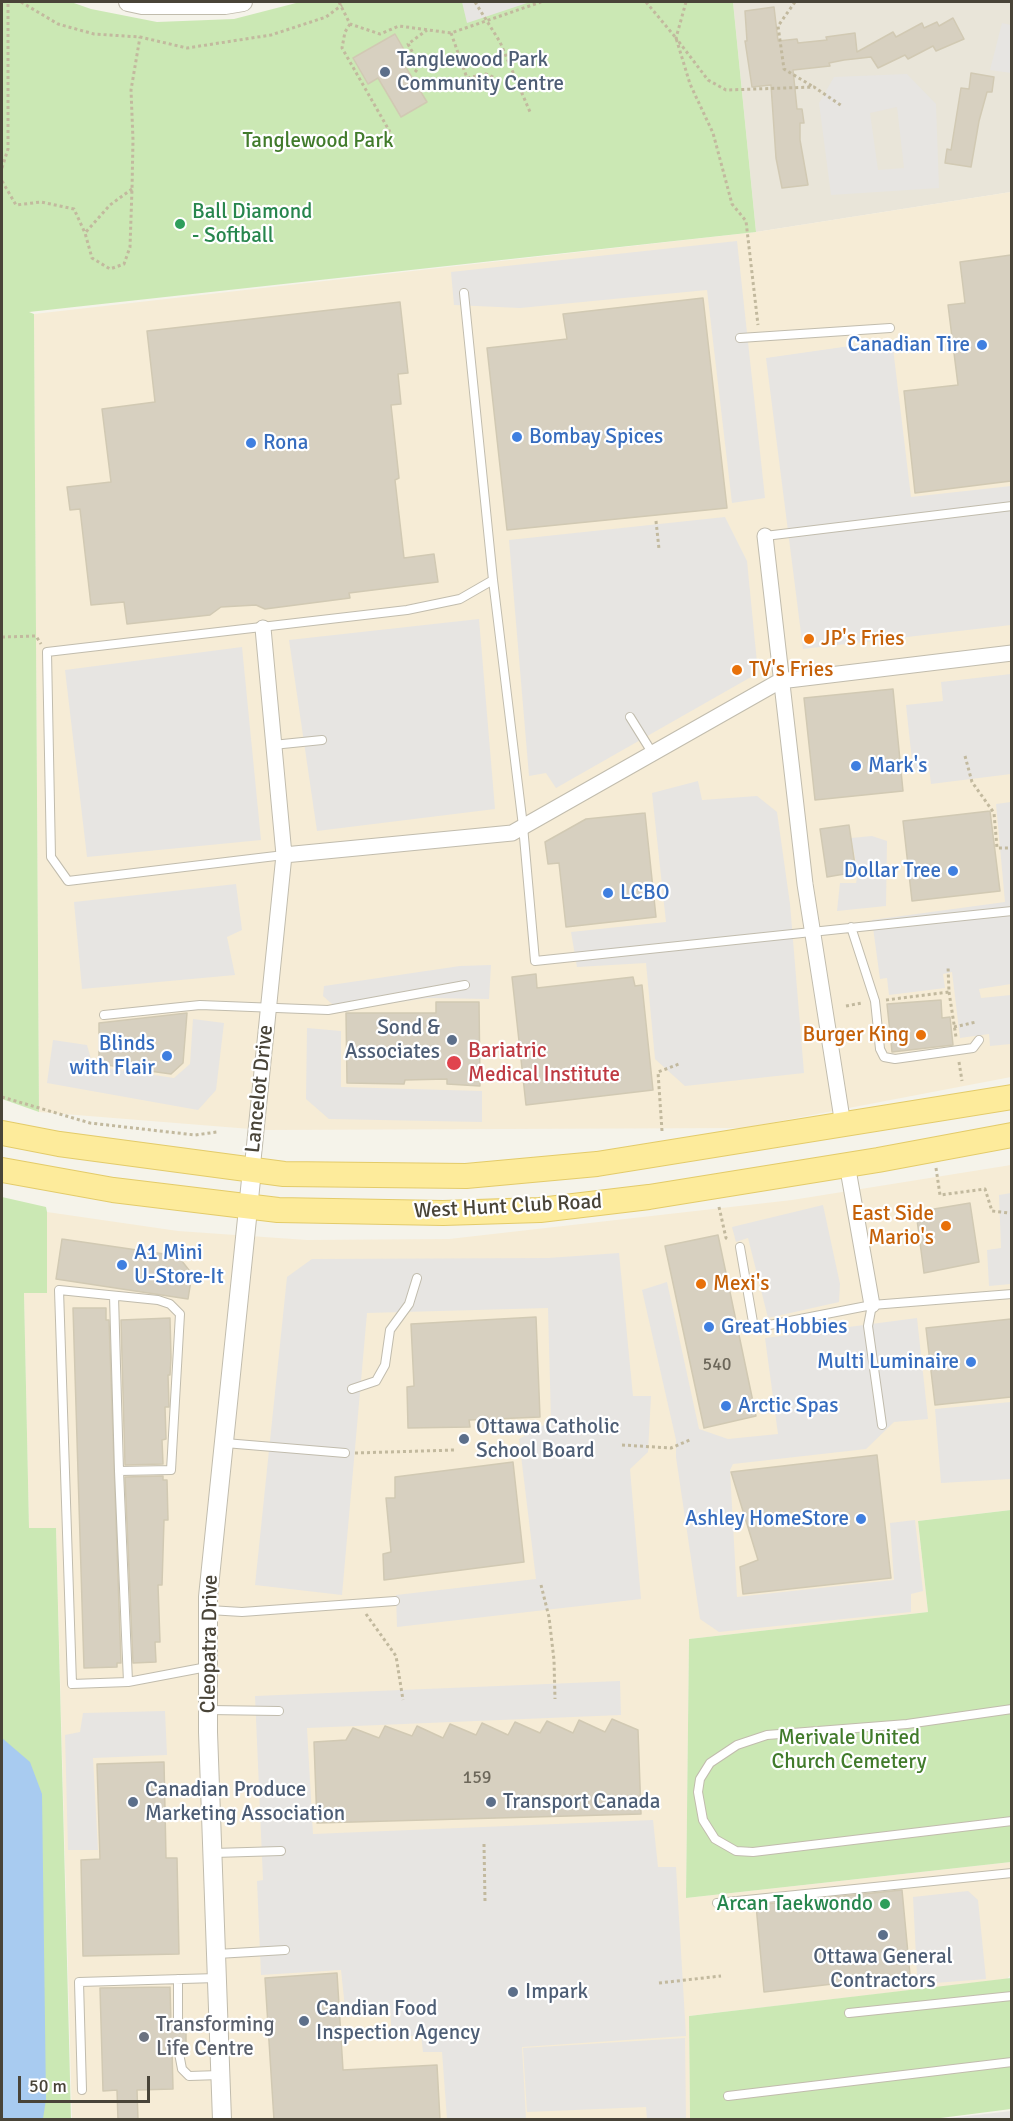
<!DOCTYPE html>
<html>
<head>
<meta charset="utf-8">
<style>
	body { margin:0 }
	#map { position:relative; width:1013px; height:2121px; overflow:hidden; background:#f5f3ea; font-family:Signika,sans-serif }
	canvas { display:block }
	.frame { position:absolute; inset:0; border:3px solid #494438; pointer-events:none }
	.scale { position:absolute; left:18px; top:2076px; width:132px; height:27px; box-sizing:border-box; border:3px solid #494438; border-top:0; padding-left:8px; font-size:18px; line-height:21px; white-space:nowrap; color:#494438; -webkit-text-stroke:4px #fff; paint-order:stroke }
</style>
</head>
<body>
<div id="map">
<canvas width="1013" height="2121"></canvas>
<div class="frame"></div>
<div class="scale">50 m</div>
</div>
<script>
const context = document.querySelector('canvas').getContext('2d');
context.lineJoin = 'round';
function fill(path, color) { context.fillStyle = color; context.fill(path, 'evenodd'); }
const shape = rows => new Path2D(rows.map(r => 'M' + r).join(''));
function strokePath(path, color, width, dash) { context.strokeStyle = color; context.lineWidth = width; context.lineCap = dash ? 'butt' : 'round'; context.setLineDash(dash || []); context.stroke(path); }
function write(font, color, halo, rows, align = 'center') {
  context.font = font + ' Signika,sans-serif'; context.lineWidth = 4.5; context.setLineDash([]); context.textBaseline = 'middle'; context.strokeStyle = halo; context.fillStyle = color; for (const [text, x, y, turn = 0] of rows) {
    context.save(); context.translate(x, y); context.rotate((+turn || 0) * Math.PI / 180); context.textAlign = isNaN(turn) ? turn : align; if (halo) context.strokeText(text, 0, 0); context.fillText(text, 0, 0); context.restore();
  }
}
fill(shape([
	[733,2,1011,2,1011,192,756,232]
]), '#e9e5d9');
fill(shape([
	[1011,192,1011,1077,744,1128,263,1130,39,1112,34,314,756,232],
	[1011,1165,1011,1510,918,1521,928,1612,689,1639,686,1898,1011,1862,1011,1974,1007,1979,689,2016,690,2119,72,2119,56,1528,29,1528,24,1293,47,1293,47,1212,178,1231,307,1240,449,1239,792,1200]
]), '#f6ecd6');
fill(shape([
	[2,2,71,2,91,9,157,22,234,19,300,2,733,2,756,232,29,312,34,314,39,1112,2,1099],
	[2,1197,46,1207,47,1212,47,1293,24,1293,29,1528,56,1528,71,2119,2,2120],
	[1011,1510,1011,1862,686,1898,689,1639,928,1612,918,1521],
	[1011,1978,1011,2109,925,2120,690,2119,689,2016]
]), '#cbe8b4');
fill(shape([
	[462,2,530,2,467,23],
	[1002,23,1011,25,1011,73,990,70],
	[907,74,936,104,939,188,831,195,819,103,834,77],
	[897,107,904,168,878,170,870,113],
	[737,241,765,498,732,503,707,290,520,308,454,305,451,272],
	[892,340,911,497,1011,486,1011,625,803,649,766,358],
	[725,517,747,561,758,673,556,788,546,773,529,776,509,540],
	[479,619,495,809,317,831,289,640],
	[242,647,261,840,87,857,65,670],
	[1011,674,1011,774,931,784,929,768,913,770,906,705,943,701,941,682],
	[698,781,702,800,757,796,777,812,790,904,804,1073,685,1086,655,1059,646,963,577,967,571,932,666,922,652,793],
	[1011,802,1011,984,979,989,981,998,1011,995,1011,1044,990,1046,989,1034,960,1038,952,972,943,974,945,988,889,995,887,978,880,979,872,920,1005,902,996,804],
	[872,836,887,841,886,906,837,911,840,883,856,883,858,872,851,838],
	[236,884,242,930,227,937,235,975,82,989,74,902],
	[491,965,489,999,427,998,340,1011,323,996,324,986,460,966],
	[193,1019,224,1023,216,1090,198,1110,47,1083,53,1040,87,1045,93,1066,174,1078,190,1064],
	[307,1028,341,1031,341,1087,482,1091,482,1122,329,1119,306,1099],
	[1011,1193,1011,1284,989,1286,987,1250,1001,1248,999,1195],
	[823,1205,840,1284,839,1302,768,1318,748,1238,736,1242,732,1227],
	[619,1253,633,1396,651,1396,648,1452,630,1469,641,1599,397,1627,396,1595,536,1579,519,1439,551,1421,548,1308,367,1313,342,1595,255,1585,287,1277,312,1259,548,1258],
	[667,1282,699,1429,728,1439,778,1434,765,1338,917,1318,928,1419,894,1422,866,1449,733,1464,730,1470,737,1597,894,1580,890,1523,915,1520,923,1591,911,1594,911,1612,719,1632,700,1619,676,1457,676,1440,642,1290],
	[1011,1402,1011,1479,941,1483,935,1409],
	[620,1681,621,1715,307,1728,313,1834,653,1820,658,1867,676,1867,686,2036,522,2047,526,2119,447,2119,442,2052,423,2052,421,2035,392,2038,390,2008,345,2008,341,1970,261,1975,257,1881,263,1880,255,1696],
	[165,1711,167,1755,93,1758,98,1850,68,1850,65,1735,80,1732,83,1713],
	[968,1891,978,1900,986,1979,935,1983,917,1976,913,1897],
	[685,2038,686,2119,647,2119,646,2107,527,2112,523,2048],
	[1011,2111,1011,2119,941,2119]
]), '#e7e5e2');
fill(shape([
	[2,1738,30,1762,42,1794,46,2099,43,2119,2,2119]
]), '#a8cbf0');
const building = shape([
	[774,7,778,41,797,39,798,43,827,40,826,37,855,33,857,52,893,32,896,37,922,23,924,28,937,22,939,26,953,18,964,39,936,51,933,46,908,59,905,55,878,68,871,57,844,60,829,63,830,66,793,70,797,109,802,109,804,123,800,123,800,140,808,185,782,188,776,158,771,85,752,87,745,41,747,41,745,11,774,7],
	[395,34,410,60,405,66,427,102,401,117,378,78,368,84,353,58,395,34],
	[971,73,994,77,992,92,987,92,979,121,971,167,945,163,947,149,951,150,961,88,969,89,971,73],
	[1011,255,1011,481,915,493,904,391,958,385,948,305,965,303,960,262,1011,255],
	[703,298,727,508,507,530,487,348,567,339,563,314,703,298],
	[400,302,408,373,398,374,401,404,391,405,399,478,395,480,404,558,434,554,438,582,349,593,350,598,265,609,256,605,221,607,210,615,127,624,124,602,91,605,80,509,70,510,67,487,111,482,102,409,155,402,147,331,400,302],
	[893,689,903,791,815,800,804,698,893,689],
	[990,811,1000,891,912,901,903,821,990,811],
	[645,813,656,917,566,927,559,863,548,864,545,842,586,819,645,813],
	[849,825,856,872,827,877,820,829,849,825],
	[536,974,537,988,633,977,635,986,642,985,653,1090,526,1105,512,977,536,974],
	[941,1000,942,1018,950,1017,953,1045,892,1052,887,1004,941,1000],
	[436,1002,479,1002,480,1086,447,1084,447,1079,405,1080,404,1084,347,1083,346,1013,436,1013,436,1002],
	[187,1013,183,1063,171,1074,99,1064,99,1023,187,1013],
	[970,1203,979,1262,924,1273,916,1212,970,1203],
	[718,1235,756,1416,704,1428,665,1246,718,1235],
	[62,1239,178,1256,192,1274,188,1299,56,1279,62,1239],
	[73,1308,106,1308,106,1320,109,1320,121,1663,117,1663,117,1667,84,1668,73,1308],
	[536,1317,540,1417,469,1420,470,1427,408,1428,407,1387,414,1386,411,1324,536,1317],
	[170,1318,171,1358,170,1375,168,1375,169,1407,165,1407,166,1439,162,1440,163,1464,125,1465,121,1320,170,1318],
	[1011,1319,1011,1397,935,1405,926,1328,1011,1319],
	[877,1455,891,1578,743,1594,740,1567,758,1560,731,1472,877,1455],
	[513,1462,524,1562,384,1580,383,1554,391,1552,386,1498,395,1498,395,1477,513,1462],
	[163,1476,163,1480,167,1480,168,1520,164,1520,162,1585,158,1585,160,1642,155,1642,156,1662,133,1663,125,1477,163,1476],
	[612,1719,638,1730,641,1814,317,1823,314,1742,346,1740,353,1728,379,1738,385,1726,412,1736,417,1726,443,1738,450,1724,476,1735,482,1723,508,1735,515,1722,540,1733,547,1721,573,1733,579,1720,605,1732,612,1719],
	[164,1762,166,1858,177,1858,179,1954,83,1956,81,1860,100,1859,97,1764,164,1762],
	[902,1890,910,1975,764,1992,756,1905,902,1890],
	[337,1973,343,2070,437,2065,440,2120,274,2120,265,1978,337,1973],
	[170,1987,171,2026,177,2032,186,2026,186,2048,177,2042,172,2049,173,2089,137,2090,138,2120,118,2120,117,2090,103,2091,100,1988,170,1987]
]);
fill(building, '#d7d0c0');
strokePath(building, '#d1c9b3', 1.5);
const service = shape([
	[464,293,493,580,523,826,535,961,1012,911],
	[740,338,890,328],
	[765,536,1012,506],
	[630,717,653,754],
	[273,745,322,740],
	[284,855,68,881,51,857,47,652,407,610,460,599,493,580],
	[851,927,875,1001,880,1049,884,1057,895,1059,973,1048,979,1040],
	[104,1015,200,1005,328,1010,465,985],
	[740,1247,754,1328,872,1305,1012,1294],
	[114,1296,119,1471],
	[872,1305,868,1326,882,1425],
	[352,1389,376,1381,385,1365,390,1330,409,1304,417,1278],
	[225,1443,345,1453],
	[209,1610,242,1612,395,1601],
	[128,1682,119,1471,171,1470,180,1314,170,1304,158,1300,59,1290,72,1684,128,1682,207,1667],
	[1012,1709,907,1724,767,1735,737,1745,710,1763,700,1779,698,1792,703,1820,715,1839,736,1851,753,1852,1012,1821],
	[209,1710,279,1711],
	[214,1853,281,1851],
	[717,1903,1012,1873],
	[217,1954,285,1950],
	[849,2013,1012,1996],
	[178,2026,178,1979],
	[178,2048,182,2069,189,2076,220,2075],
	[82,2090,79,1982,217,1978],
	[728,2096,1012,2062]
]);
const minor = shape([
	[765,536,805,884,843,1125],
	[284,855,512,833,780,681,1012,653],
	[847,1164,872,1305],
	[252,1170,284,855,263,628]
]);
const tertiary = shape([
	[128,2,142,5,225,5,243,2],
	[222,2120,208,1732,208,1597,252,1170]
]);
const primary = shape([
	[2,1133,59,1144,284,1174,466,1176,597,1164,1012,1097],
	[2,1170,113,1190,278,1210,443,1213,540,1210,649,1197,878,1160,1012,1135]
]);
strokePath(service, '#c1bcad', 10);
strokePath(minor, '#c1bcad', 17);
strokePath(tertiary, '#c1bcad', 20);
strokePath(primary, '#e3cb6a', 26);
strokePath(shape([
	[21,2,58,24,94,34,140,37,187,48,271,35,326,17,342,5],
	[339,2,350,24,380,34,399,26,451,33,541,2],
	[475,2,500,42,530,112],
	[646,2,676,38,690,84,713,133,732,204,746,221,758,325],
	[686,2,676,38,708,80,726,90,814,87,842,106],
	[795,2,778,26,784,69,812,86],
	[350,24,345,32,342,48,390,132],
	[451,33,467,78,486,74,495,78],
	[415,72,420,66,408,44,427,30],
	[2,168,8,149,8,2],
	[2,181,16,205,41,202,74,209,85,233],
	[132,189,110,205,85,233,92,258,110,269,124,264,130,247,132,189,133,140,131,90,140,37],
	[656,521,659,549],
	[2,637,36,636,41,644],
	[965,756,972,782,994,813,997,848,1012,848],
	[949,992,956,1037],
	[886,1000,949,992,948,966],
	[846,1006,862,1003],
	[954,1027,976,1022],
	[959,1062,962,1081],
	[2,1097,90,1123,195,1135,217,1132],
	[662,1131,658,1072,679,1064],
	[936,1168,940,1195,985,1189,992,1211,1009,1213],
	[719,1207,726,1238,729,1240],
	[622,1445,671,1448,692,1439],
	[355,1453,455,1450],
	[541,1585,549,1617,554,1660,555,1699],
	[366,1614,396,1656,403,1700],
	[484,1844,485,1901],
	[659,1983,721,1976]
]), '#c2b99e', 3, [3, 3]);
strokePath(service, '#fff', 8);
strokePath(minor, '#fff', 15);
strokePath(tertiary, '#fff', 18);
strokePath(primary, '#fdeb9b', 24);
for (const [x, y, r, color] of [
	[385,72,6,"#5c6f8a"],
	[180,224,6,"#2e9e5b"],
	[982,345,6,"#3f7fe0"],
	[517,437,6,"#3f7fe0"],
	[251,443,6,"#3f7fe0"],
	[809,639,6,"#e8710a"],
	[737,670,6,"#e8710a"],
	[856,766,6,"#3f7fe0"],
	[953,871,6,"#3f7fe0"],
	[608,893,6,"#3f7fe0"],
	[921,1035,6,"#e8710a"],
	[452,1040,6,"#5c6f8a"],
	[167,1056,6,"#3f7fe0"],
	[454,1063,8,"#e0444e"],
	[946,1226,6,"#e8710a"],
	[122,1265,6,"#3f7fe0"],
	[701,1284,6,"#e8710a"],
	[709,1327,6,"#3f7fe0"],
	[971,1362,6,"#3f7fe0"],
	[726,1406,6,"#3f7fe0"],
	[464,1439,6,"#5c6f8a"],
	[861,1519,6,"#3f7fe0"],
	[133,1802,6,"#5c6f8a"],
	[491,1802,6,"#5c6f8a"],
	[885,1904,6,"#2e9e5b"],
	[883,1935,6,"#5c6f8a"],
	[513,1992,6,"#5c6f8a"],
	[304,2021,6,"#5c6f8a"],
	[144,2037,6,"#6b7280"]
]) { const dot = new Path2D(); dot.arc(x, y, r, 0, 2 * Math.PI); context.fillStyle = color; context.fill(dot); strokePath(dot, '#fff', 2); }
write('18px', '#6c675a', null, [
	["540",717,1365],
	["159",477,1778]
]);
write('21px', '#4e5e75', '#fff', [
	["Tanglewood Park",397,60],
	["Community Centre",397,84],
	["Sond &",440,1028,"right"],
	["Associates",440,1052,"right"],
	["Ottawa Catholic",476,1427],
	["School Board",476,1451],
	["Canadian Produce",145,1790],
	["Marketing Association",145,1814],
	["Transport Canada",503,1802],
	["Ottawa General",883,1957,"center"],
	["Contractors",883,1981,"center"],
	["Impark",525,1992],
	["Candian Food",316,2009],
	["Inspection Agency",316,2033]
], 'left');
write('21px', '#417b2b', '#fff', [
	["Tanglewood Park",318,141],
	["Merivale United",849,1738],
	["Church Cemetery",849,1762]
]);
write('21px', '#27864d', '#fff', [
	["Ball Diamond",192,212],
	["- Softball",192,236],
	["Arcan Taekwondo",873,1904,"right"]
], 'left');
write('21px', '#366cbe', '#fff', [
	["Canadian Tire",970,345,"right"],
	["Bombay Spices",529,437],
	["Rona",263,443],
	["Mark's",868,766],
	["Dollar Tree",941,871,"right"],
	["LCBO",620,893],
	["Blinds",155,1044,"right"],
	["with Flair",155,1068,"right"],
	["A1 Mini",134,1253],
	["U-Store-It",134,1277],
	["Great Hobbies",721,1327],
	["Multi Luminaire",959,1362,"right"],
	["Arctic Spas",738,1406],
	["Ashley HomeStore",849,1519,"right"]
], 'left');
write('21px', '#c56008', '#fff', [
	["JP's Fries",821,639],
	["TV's Fries",749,670],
	["Burger King",909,1035,"right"],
	["East Side",934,1214,"right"],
	["Mario's",934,1238,"right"],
	["Mexi's",713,1284]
], 'left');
write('21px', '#be3a42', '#fff', [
	["Bariatric",468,1051],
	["Medical Institute",468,1075]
], 'left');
write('21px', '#494438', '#fff', [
	["Lancelot Drive",260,1089,-84],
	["West Hunt Club Road",508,1207,-3],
	["Cleopatra Drive",210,1644,-89]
]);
write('21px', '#5b616d', '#fff', [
	["Transforming",156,2025],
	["Life Centre",156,2049]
], 'left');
</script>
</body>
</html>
